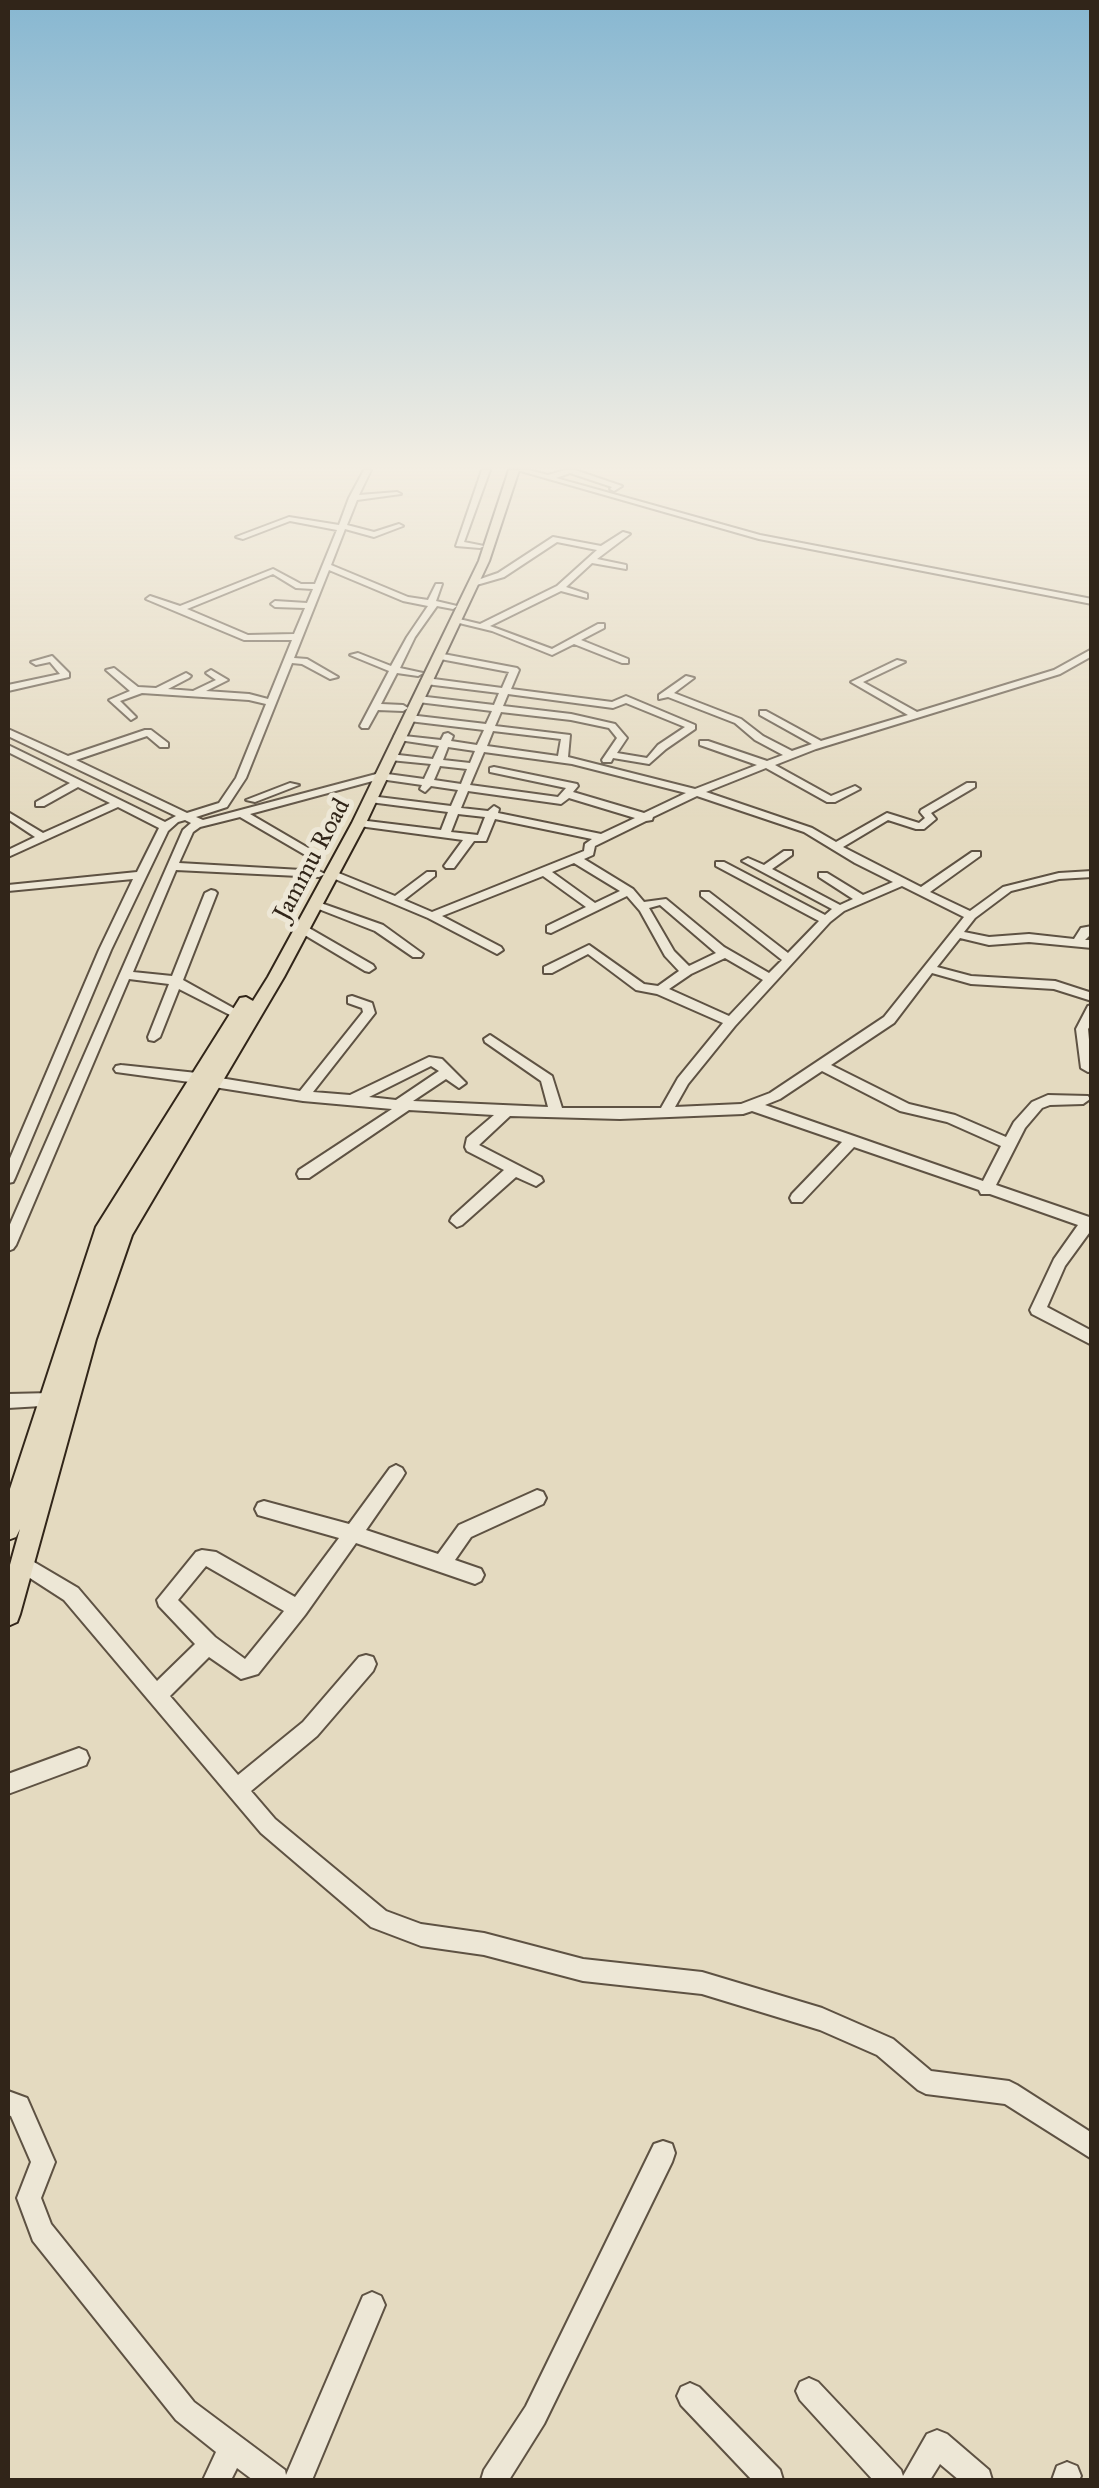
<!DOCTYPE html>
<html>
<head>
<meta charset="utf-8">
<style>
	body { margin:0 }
	#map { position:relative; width:1099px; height:2488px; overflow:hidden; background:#e4dac0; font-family:"IM FELL Great Primer",serif }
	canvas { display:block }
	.frame { position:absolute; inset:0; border:10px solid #312519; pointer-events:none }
</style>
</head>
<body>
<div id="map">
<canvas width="1099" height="2488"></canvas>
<div class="frame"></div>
</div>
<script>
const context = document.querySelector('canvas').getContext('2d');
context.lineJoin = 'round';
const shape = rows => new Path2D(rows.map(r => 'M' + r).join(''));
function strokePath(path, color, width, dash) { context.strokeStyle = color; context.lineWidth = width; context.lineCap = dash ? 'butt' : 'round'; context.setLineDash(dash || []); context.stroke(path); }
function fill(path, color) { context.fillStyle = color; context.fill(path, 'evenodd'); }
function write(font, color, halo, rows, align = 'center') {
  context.font = font + ' "IM FELL Great Primer",serif'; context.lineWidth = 10; context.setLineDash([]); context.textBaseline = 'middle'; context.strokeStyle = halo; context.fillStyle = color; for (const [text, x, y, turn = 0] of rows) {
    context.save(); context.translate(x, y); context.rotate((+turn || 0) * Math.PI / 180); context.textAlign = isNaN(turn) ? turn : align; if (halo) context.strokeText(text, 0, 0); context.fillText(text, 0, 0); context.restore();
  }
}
const minor = shape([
	[364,470,371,470,359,495,397,492,401,494,357,500,347,525,374,532,399,524,403,526,374,537,345,529,331,565,408,597,428,600,436,584,442,584,436,601,457,606,453,609,437,606,415,637,400,668,423,673,418,676,397,673,381,704,403,705,408,708,403,711,378,710,368,728,362,728,360,726,389,671,350,655,358,653,391,666,407,637,428,606,403,601,329,570,294,658,307,659,338,677,330,679,302,664,292,663,246,778,227,807,196,817,203,820,380,773,424,779,431,764,390,760,385,757,390,754,433,759,439,746,399,740,394,737,395,735,441,740,444,734,448,733,453,736,451,741,477,745,484,730,409,721,404,718,409,715,486,724,492,711,418,702,413,699,418,696,494,705,499,693,426,684,421,681,426,678,502,688,509,672,435,658,435,654,438,653,517,668,519,670,511,689,612,702,626,696,695,725,695,729,666,749,649,764,613,758,611,762,603,762,602,760,617,738,609,728,571,720,501,712,495,726,570,735,568,757,695,789,757,765,700,745,700,741,708,741,767,761,783,755,755,740,735,723,668,697,659,699,659,695,686,676,694,678,674,693,741,719,763,736,792,751,812,744,760,715,760,711,766,711,821,741,908,715,851,682,897,660,905,662,863,682,917,712,1054,670,1092,649,1092,656,1060,674,816,749,775,765,831,796,855,786,860,789,835,802,827,802,766,768,706,792,812,828,836,842,887,813,919,823,925,818,920,812,921,810,967,783,975,783,975,787,931,813,936,819,924,829,916,829,888,820,843,847,921,887,972,852,980,852,980,856,930,892,970,911,1003,887,1059,873,1092,871,1092,877,1059,879,1011,891,975,918,964,932,989,937,1029,934,1074,939,1081,928,1092,926,1092,933,1085,940,1092,940,1092,948,1029,942,989,945,960,938,937,967,971,976,1055,981,1092,993,1092,1001,1054,989,971,984,932,973,894,1023,831,1065,909,1104,955,1115,1006,1137,1014,1122,1032,1102,1048,1095,1088,1096,1090,1099,1083,1104,1050,1105,1042,1108,1025,1128,996,1185,1092,1218,1092,1229,1065,1266,1047,1307,1092,1331,1092,1345,1032,1314,1030,1310,1054,1259,1078,1225,990,1194,981,1194,979,1190,854,1147,802,1202,792,1202,790,1198,792,1194,842,1142,752,1111,743,1114,620,1119,510,1116,479,1145,541,1177,543,1181,536,1186,516,1177,462,1225,457,1227,450,1221,452,1217,504,1170,467,1151,465,1147,467,1138,494,1115,409,1110,309,1178,299,1178,297,1174,299,1170,392,1109,303,1101,214,1087,207,1082,214,1077,300,1091,363,1012,362,1008,348,1003,348,997,352,996,372,1003,375,1013,313,1092,350,1095,429,1057,442,1059,466,1083,459,1088,446,1079,413,1101,548,1107,541,1081,485,1042,484,1039,490,1035,552,1076,562,1108,661,1108,678,1078,723,1023,657,994,636,990,588,954,552,973,544,973,544,967,589,945,644,984,658,986,679,971,665,956,640,911,627,896,551,933,547,932,547,926,586,907,543,876,442,916,501,947,503,950,497,954,428,918,328,876,328,872,336,872,395,896,427,872,435,872,435,876,404,900,432,912,584,851,585,844,592,839,495,819,486,841,474,841,454,868,446,868,444,866,463,840,359,826,354,823,359,820,441,830,448,812,370,802,365,799,370,796,451,806,458,790,431,786,425,792,420,789,422,785,380,779,250,814,315,852,315,856,307,856,240,817,200,827,193,832,179,863,319,871,325,874,319,877,176,870,133,972,172,976,205,893,211,890,215,891,217,893,183,980,244,1014,242,1017,234,1017,179,989,160,1037,154,1041,149,1040,148,1037,169,984,129,979,16,1245,13,1249,8,1251,8,1229,183,830,191,823,185,820,178,822,168,831,111,950,15,1178,13,1182,8,1183,8,1163,99,950,133,879,8,891,8,885,137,872,159,828,118,807,8,857,8,850,35,837,8,819,8,812,43,833,110,803,78,787,44,806,36,806,36,802,70,783,8,752,8,745,165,822,176,816,8,736,8,729,68,756,145,730,151,730,168,743,168,747,160,747,147,736,76,760,187,813,219,803,236,778,266,704,249,700,142,693,120,701,136,717,131,720,109,700,130,691,106,670,114,668,138,687,156,688,186,673,191,676,189,678,168,689,193,691,216,680,206,673,211,670,228,680,206,691,249,694,268,699,292,640,244,640,146,599,150,596,180,606,273,569,301,584,315,584,337,530,290,521,243,539,236,537,289,517,339,525,349,498,364,470],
	[273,574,296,588,313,589,307,603,275,601,271,604,275,607,305,608,294,634,248,635,187,609,273,574],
	[508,694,613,708,626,703,685,727,658,745,647,758,617,753,627,738,615,724,571,714,503,706,508,694],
	[493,731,561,739,558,756,487,746,493,731],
	[448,747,475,751,470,763,443,760,448,747],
	[484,752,572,764,686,793,644,813,573,792,578,786,577,784,494,767,490,768,490,772,566,788,558,797,470,785,484,752],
	[440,766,467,769,461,784,434,780,440,766],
	[468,791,561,804,569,798,635,818,601,834,498,813,499,809,494,806,488,811,461,808,468,791],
	[697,796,804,832,855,863,893,882,863,895,827,873,819,873,819,877,853,899,840,905,772,869,792,855,792,851,784,851,764,865,748,858,742,861,832,909,825,915,724,862,716,862,716,866,819,921,788,953,709,892,701,892,701,896,782,960,769,973,724,947,666,899,644,902,633,889,584,859,593,855,595,846,646,821,652,820,653,817,697,796],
	[458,814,485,817,478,835,451,832,458,814],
	[574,863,620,891,595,903,552,872,574,863],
	[902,886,964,917,884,1017,770,1093,741,1104,675,1107,688,1084,735,1026,830,922,844,911,902,886],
	[660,905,716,953,689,966,674,951,649,908,660,905],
	[725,958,763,980,729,1016,669,989,691,974,725,958],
	[431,1066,439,1071,396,1100,369,1097,431,1066],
	[822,1071,900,1111,947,1122,1001,1146,983,1181,765,1105,780,1099,822,1071],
	[482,470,490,470,464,542,484,546,480,548,456,546,482,470],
	[517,470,529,470,548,475,565,470,575,470,622,486,614,491,610,489,612,487,570,473,556,478,760,535,1092,599,1092,604,759,539,517,470],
	[623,532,630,534,597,559,626,565,626,569,592,563,566,587,587,594,587,598,561,591,490,626,552,649,598,624,604,624,604,628,581,640,628,659,628,663,622,663,574,644,552,655,492,631,451,621,455,618,480,624,557,586,597,550,557,542,504,577,473,586,469,583,498,573,553,537,601,546,623,532],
	[52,656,69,673,69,677,8,691,8,685,60,674,50,662,36,665,31,662,52,656],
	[290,783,299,785,255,802,246,800,290,783],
	[315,901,383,925,423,954,421,957,413,957,375,931,311,906,309,904,315,901],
	[302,924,373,965,375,968,369,972,365,971,298,931,298,925,302,924],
	[1092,1005,1092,1023,1088,1029,1092,1071,1088,1072,1081,1068,1076,1029,1088,1006,1092,1005],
	[121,1065,197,1073,204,1078,197,1083,116,1072,114,1069,116,1066,121,1065],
	[52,1393,58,1395,60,1400,58,1405,8,1408,8,1394,52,1393],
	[396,1465,402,1468,405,1473,402,1478,366,1530,438,1554,459,1525,537,1490,543,1492,546,1498,543,1504,471,1537,455,1560,481,1569,484,1575,481,1581,475,1584,356,1543,305,1615,258,1674,241,1679,209,1657,170,1696,238,1775,303,1722,359,1657,366,1655,373,1657,376,1664,373,1671,317,1736,251,1791,275,1819,386,1911,421,1924,484,1933,583,1959,702,1972,822,2008,893,2039,931,2071,1009,2081,1017,2085,1092,2133,1092,2159,1005,2104,926,2094,918,2090,877,2055,820,2030,702,1994,583,1981,484,1955,421,1946,371,1927,261,1833,64,1600,16,1569,13,1563,16,1557,22,1555,78,1588,157,1681,195,1644,159,1606,157,1600,196,1552,202,1550,216,1552,295,1597,339,1538,258,1515,255,1509,258,1503,264,1501,349,1524,390,1468,396,1465],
	[206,1566,284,1611,245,1659,215,1637,178,1600,206,1566],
	[79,1748,86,1751,89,1758,86,1765,8,1794,8,1774,79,1748],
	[8,2091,27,2098,55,2162,41,2198,51,2224,194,2402,285,2470,286,2475,363,2296,372,2292,381,2296,385,2305,312,2480,253,2480,237,2468,231,2480,203,2480,216,2452,176,2420,33,2241,17,2198,31,2162,11,2116,8,2115,8,2091],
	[663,2141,672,2144,675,2153,672,2162,544,2424,509,2480,481,2480,484,2470,526,2406,654,2144,663,2141],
	[809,2378,818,2382,901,2470,903,2476,927,2434,937,2430,947,2434,989,2470,992,2480,959,2480,940,2464,930,2480,873,2480,800,2400,796,2391,800,2382,809,2378],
	[690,2383,699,2387,780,2470,783,2480,752,2480,681,2405,677,2396,681,2387,690,2383],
	[1067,2462,1077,2466,1081,2476,1079,2480,1052,2480,1057,2466,1067,2462]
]);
const major = shape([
	[509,470,519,470,489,561,366,823,284,977,132,1235,96,1339,20,1614,17,1622,8,1626,8,1572,20,1529,16,1537,8,1540,8,1495,96,1227,240,998,246,997,253,1001,268,977,352,823,479,561,509,470]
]);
strokePath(minor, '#5e5243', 4);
strokePath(major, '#312519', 4);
fill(minor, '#ede7d6');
fill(major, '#e4dac0');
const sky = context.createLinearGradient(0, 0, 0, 819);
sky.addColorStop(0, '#87b7d1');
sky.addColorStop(0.57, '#f3eee3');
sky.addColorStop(1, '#f3eee300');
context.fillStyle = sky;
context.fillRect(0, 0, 1099, 819);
write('25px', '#312519', '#ede7d6', [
	["Jammu Road",313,860,-62]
]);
</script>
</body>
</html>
